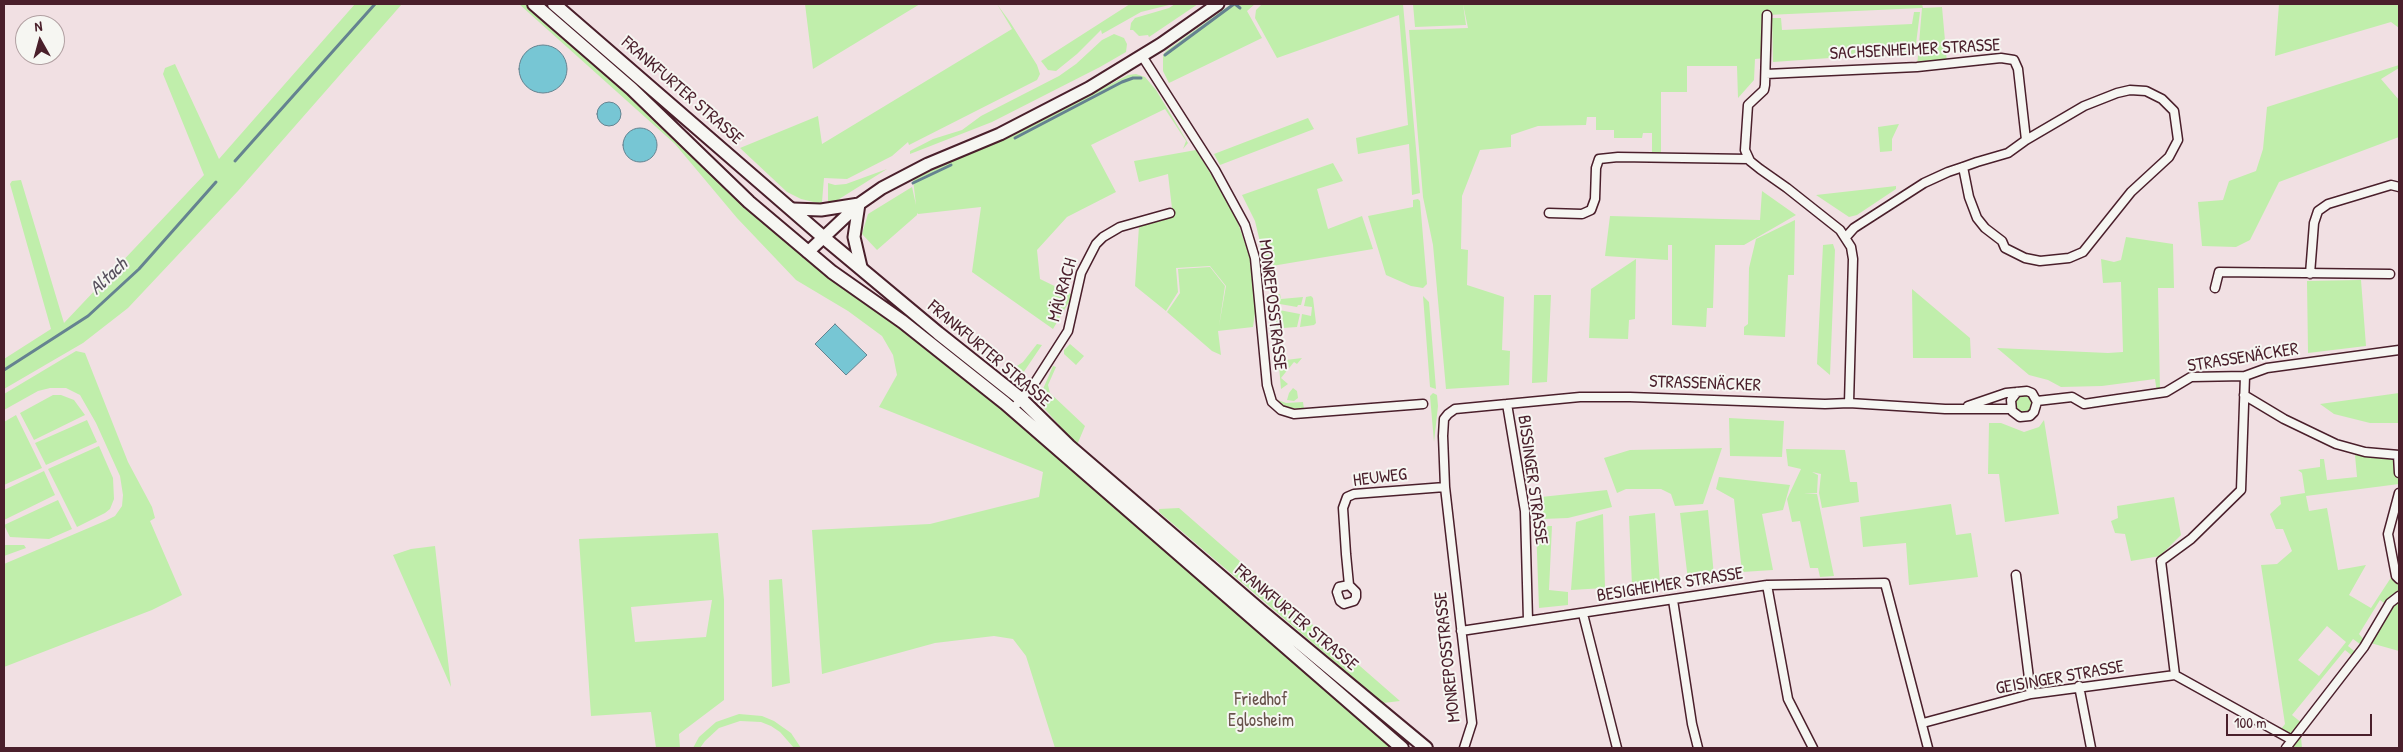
<!DOCTYPE html>
<html>
<head>
<meta charset="utf-8">
<style>
	body { margin:0 }
	#map { position:relative; width:2403px; height:752px; overflow:hidden; background:#f1e0e3; font-family:"Patrick Hand",sans-serif }
	canvas { display:block }
	.frame { position:absolute; inset:0; border:5px solid #4a1f2b; pointer-events:none }
	.north { position:absolute; left:15px; top:15px; width:50px; height:50px; box-sizing:border-box; background:#f6f6f2; border:1px solid #b1a0a2; border-radius:50%; rotate:353deg; font-size:14px; font-weight:700; line-height:20px; text-align:center; color:#4a1f2b }
	.north::after { content:''; display:block; margin:auto; width:18px; height:22px; background:#4a1f2b; clip-path:polygon(50% 0,100% 100%,50% 72%,0 100%) }
	.scale { position:absolute; left:2226px; top:714px; width:146px; height:22px; box-sizing:border-box; border:2px solid #4a1f2b; border-top:0; padding-left:6px; font-size:15px; line-height:18px; white-space:nowrap; color:#4a1f2b; -webkit-text-stroke:4px #f6f6f2; paint-order:stroke }
</style>
</head>
<body>
<div id="map">
<canvas width="2403" height="752"></canvas>
<div class="frame"></div>
<div class="north">N</div>
<div class="scale">100 m</div>
</div>
<script>
const context = document.querySelector('canvas').getContext('2d');
context.lineJoin = 'round';
function fill(path, color) { context.fillStyle = color; context.fill(path, 'evenodd'); }
const shape = rows => new Path2D(rows.map(r => 'M' + r).join(''));
function strokePath(path, color, width, dash) { context.strokeStyle = color; context.lineWidth = width; context.lineCap = dash ? 'butt' : 'round'; context.setLineDash(dash || []); context.stroke(path); }
function write(font, color, halo, rows, align = 'center') {
  context.font = font + ' "Patrick Hand",sans-serif'; context.lineWidth = 4; context.setLineDash([]); context.textBaseline = 'middle'; context.strokeStyle = halo; context.fillStyle = color; for (const [text, x, y, turn = 0] of rows) {
    context.save(); context.translate(x, y); context.rotate((+turn || 0) * Math.PI / 180); context.textAlign = isNaN(turn) ? turn : align; if (halo) context.strokeText(text, 0, 0); context.fillText(text, 0, 0); context.restore();
  }
}
fill(shape([
	[355,4,402,4,238,191,128,308,83,343,4,389,4,359,51,329,10,184,12,181,21,180,64,323,204,175,163,74,165,68,175,64,219,159],
	[519,4,534,4,718,174,903,322,1402,748,1055,748,1026,656,1013,639,994,636,935,643,822,674,812,530,930,524,1002,506,1039,497,1043,472,879,407,897,375,893,355,882,336,848,311,796,280,737,218,675,144],
	[805,4,920,4,813,69],
	[997,4,1010,22,1037,65,1040,74,1037,80,909,145,908,142,892,156,847,179,824,178,822,202,818,203,801,199,787,192,740,148,818,116,822,144,1012,29],
	[1130,4,1173,4,1141,12,1102,34,1101,30,1077,54,1056,71,1048,70,1041,61],
	[1175,4,1198,4,1149,37,1148,35,1139,36,1133,30,1130,30,1131,23,1135,18,1169,8],
	[1231,4,1240,8,1236,4,1255,4,1247,11,1262,38,1169,83,1163,71,1163,55,1166,51],
	[1262,4,1403,4,1420,193,1412,195,1409,144,1358,154,1356,138,1408,125,1399,15,1277,58,1255,18,1256,10],
	[1413,4,1463,4,1466,25,1415,27],
	[1463,4,1922,4,1923,8,1942,7,1947,63,1917,67,1922,8,1767,15,1766,58,1755,59,1754,80,1738,98,1737,66,1687,66,1687,92,1661,92,1661,158,1652,157,1652,133,1643,133,1642,138,1614,138,1614,130,1596,130,1596,117,1587,117,1586,125,1538,126,1511,135,1511,147,1480,150,1462,196,1461,249,1468,250,1467,285,1504,297,1502,350,1510,351,1509,385,1446,389,1433,245,1423,197,1409,30,1468,28],
	[2279,4,2399,4,2399,28,2391,22,2275,56],
	[1914,12,1920,12,1915,52,1773,62,1772,18,1781,18,1782,30,1912,24],
	[1114,34,1124,38,1127,44,1126,52,1100,67,992,122,910,154,910,151,933,139,962,130,981,116,1059,76,1076,64,1102,40],
	[2399,65,2399,68,2381,79,2399,100,2399,137,2279,182,2250,240,2236,247,2202,246,2198,202,2223,200,2229,181,2256,171,2263,149,2267,107],
	[1136,74,1145,77,1156,90,1188,143,1183,149,1186,141,1165,109,1091,145,1116,192,1067,217,1037,250,1040,279,1073,295,1053,329,972,272,981,207,918,214,917,213,917,215,877,250,862,234,868,214,912,187,916,205,913,179,1035,124,1128,75],
	[1308,118,1314,129,1220,165,1214,154],
	[1899,124,1892,139,1892,151,1880,152,1878,127],
	[1196,150,1234,211,1250,258,1257,299,1253,327,1218,331,1221,355,1212,351,1167,312,1180,293,1178,269,1210,267,1225,286,1219,326,1226,286,1210,266,1176,268,1178,292,1166,311,1135,286,1139,226,1173,217,1168,174,1139,182,1134,161],
	[1333,163,1343,181,1317,189,1328,229,1362,216,1373,249,1266,267,1255,221,1242,195],
	[887,169,828,206,828,183,835,185,846,184],
	[1896,186,1896,189,1857,215,1849,217,1816,195],
	[1762,191,1796,215,1744,245,1715,245,1713,308,1707,308,1706,327,1672,325,1672,245,1668,245,1668,260,1605,256,1610,216,1760,220],
	[1418,199,1420,201,1427,284,1423,288,1411,286,1386,275,1368,216,1413,207,1413,200],
	[1795,220,1794,275,1788,275,1785,337,1744,335,1744,327,1748,324,1749,268,1756,239],
	[2126,237,2173,244,2174,288,2158,288,2160,392,2157,393,2155,379,2102,386,2061,387,2048,380,2029,375,1997,348,2108,353,2123,352,2121,282,2103,283,2101,259,2114,262,2121,260],
	[1833,244,1835,250,1830,375,1817,364,1823,245],
	[1636,259,1635,319,1629,320,1628,339,1589,338,1591,289],
	[2361,280,2366,346,2308,353,2307,281],
	[1912,289,1970,338,1971,358,1913,358],
	[1280,294,1281,299,1303,297,1301,305,1298,305,1297,307,1274,303,1273,295],
	[1534,295,1551,295,1547,382,1532,383],
	[1311,296,1313,298,1316,323,1314,325,1300,327,1302,314,1311,316,1312,307,1304,306,1306,297],
	[1423,296,1429,302,1436,389,1430,387],
	[1274,309,1300,314,1297,327,1283,328,1283,337,1277,337],
	[1037,344,1042,345,1021,376,1014,368,1023,362],
	[1070,344,1084,356,1076,365,1064,354,1064,350],
	[76,351,85,353,128,462,152,507,155,518,150,521,182,595,152,610,4,667,4,564,105,521,115,516,122,506,123,495,120,476,96,423,80,395,66,388,50,388,38,391,4,410,4,394],
	[1302,358,1297,364,1294,362,1281,378,1288,384,1281,389,1279,366,1286,360],
	[1053,366,1056,367,1048,385,1050,393,1085,426,1077,445,1042,406,1040,396],
	[1293,388,1297,391,1298,398,1294,401,1287,400,1289,393],
	[1433,393,1437,395,1438,406,1434,442,1430,396],
	[2032,393,2034,412,2020,417,2011,400,2013,396],
	[2399,393,2399,423,2370,423,2334,414,2320,404],
	[53,395,61,395,74,400,85,415,34,440,20,413],
	[1278,400,1286,403,1303,402,1304,409,1286,408],
	[16,415,42,468,4,485,4,422],
	[1729,418,1784,421,1782,457,1730,456],
	[87,420,97,442,46,465,35,443],
	[2044,420,2059,514,2005,522,1999,474,1988,474,1989,423,2001,423,2024,432,2039,427],
	[99,446,113,478,114,499,110,509,105,513,77,527,48,469],
	[1722,448,1703,504,1675,506,1671,494,1661,489,1626,489,1617,493,1604,458,1630,450],
	[1786,449,1845,450,1850,482,1857,482,1859,502,1822,508,1819,493,1821,474,1812,472,1818,475,1817,493,1804,494,1817,494,1834,576,1820,577,1818,568,1810,568,1800,521,1792,522,1787,499,1801,469,1788,466],
	[2365,452,2398,455,2399,484,2306,496,2309,511,2327,508,2338,570,2366,565,2349,595,2371,608,2392,576,2399,579,2399,651,2367,642,2364,647,2353,639,2348,646,2358,654,2355,658,2345,650,2292,715,2303,724,2300,727,2302,748,2286,748,2291,740,2278,733,2285,724,2261,565,2277,564,2292,551,2283,529,2276,529,2270,514,2281,504,2280,497,2305,493,2302,473,2298,470,2320,467,2320,459,2324,459,2327,480,2357,477,2355,455],
	[2380,600,2388,606,2366,642,2359,634],
	[2327,626,2346,642,2319,676,2298,660],
	[44,471,55,495,4,520,4,490],
	[1719,477,1790,485,1783,510,1762,514,1773,570,1742,572,1734,499,1716,489],
	[1607,490,1612,507,1568,518,1542,519,1541,497],
	[2174,497,2181,535,2160,556,2131,561,2125,534,2115,533,2111,521,2118,518,2117,506],
	[58,500,72,529,49,539,10,537,4,525],
	[1951,504,1956,535,1971,533,1978,577,1909,585,1906,543,1863,547,1860,517],
	[1179,508,1400,701,1383,703,1159,512,1159,509],
	[1708,510,1714,576,1688,580,1680,513],
	[1655,513,1660,584,1632,586,1629,516],
	[1603,514,1605,588,1571,590,1576,522],
	[1536,526,1552,526,1549,590,1568,592,1568,605,1539,608],
	[718,533,724,600,724,700,679,734,680,748,656,748,651,712,591,716,579,539],
	[712,600,706,637,635,642,631,607],
	[4,545,24,545,26,548,4,556],
	[435,546,451,687,393,555,411,549],
	[782,579,790,683,772,687,769,580],
	[739,714,762,716,774,721,791,733,801,748,794,748,780,732,771,726,761,722,740,721,719,728,705,741,700,748,693,748,699,737,716,722]
]), '#c0eeab');
const water = shape([
	'519 69a24 24 0 1 1 48 0a24 24 0 1 1-48 0Z',
	'597 114a12 12 0 1 1 24 0a12 12 0 1 1-24 0Z',
	'623 145a17 17 0 1 1 34 0a17 17 0 1 1-34 0Z',
	[835,324,867,355,846,375,815,344,835,324]
]);
fill(water, '#77c6d4');
strokePath(water, '#658390', 1);
strokePath(shape([
	[1235,4,1240,8],
	[1165,55,1234,4],
	[1015,138,1122,82,1133,78,1141,78],
	[235,161,375,4],
	[913,183,951,165],
	[4,370,88,316,139,269,216,182]
]), '#658390', 3);
const minor = shape([
	[1767,15,1765,85,1764,90,1748,105,1745,150,1750,161,1760,169,1787,188,1840,230,1851,247,1853,259,1849,403],
	[1142,56,1215,170,1245,225,1255,258,1267,385,1272,402,1281,410,1294,414,1423,404],
	[1766,74,1917,67,2001,58,2014,60,2018,69,2026,140],
	[1549,213,1582,214,1591,210,1595,199,1596,168,1599,159,1618,157,1749,159],
	[1846,237,1854,228,1924,183,1948,172,1963,167,1977,162,2008,153,2026,140,2084,106,2117,93,2130,90,2146,91,2162,99,2174,111,2178,140,2169,157,2131,192,2083,252,2069,258,2040,261,2025,258,2005,248,2002,241,1985,228,1977,218,1969,197,1963,167],
	[2310,274,2314,223,2318,211,2328,204,2391,185,2399,187],
	[2215,288,2219,272,2390,274],
	[2245,376,2241,490,2191,539,2161,561,2175,675,2292,740],
	[2244,395,2284,419,2336,444,2365,452,2399,455],
	[2037,401,2072,397,2084,404,2104,401,2166,392,2191,377,2245,376,2267,368,2399,350],
	[1507,404,1525,511,1528,620],
	[1968,406,2006,393,2027,391,2032,393,2037,402,2034,412,2030,416,2020,417,2012,411,2011,400,2017,392],
	[1012,410,1034,384,1068,331,1081,273,1096,244,1103,237,1120,227,1170,213],
	[2398,455,2399,473],
	[2399,493,2388,534,2396,576,2399,579],
	[2016,575,2031,694],
	[1349,585,1339,587,1337,592,1340,601,1344,604,1354,601,1356,597,1356,592,1349,585,1346,554,1343,508,1347,497,1354,494,1445,487],
	[1767,585,1788,699,1813,748],
	[1673,600,1692,724,1698,748],
	[1583,614,1617,748],
	[1461,631,1767,585,1885,583,1928,748],
	[2079,686,2091,748],
	[1923,723,2031,694,2175,675],
	[1464,748,1472,723,1445,487,1443,436,1444,419,1448,414,1455,409,1580,397,1630,397,1825,404,1849,403,1945,409,2011,409],
	[2286,748,2364,647,2390,603,2399,596]
]);
const secondary = shape([
	[859,204,854,237,861,267],
	[793,209,821,210,859,204],
	[808,252,859,204,882,188,928,164,1000,134,1089,88,1161,44,1218,4]
]);
const primary = shape([
	[534,4,632,89,749,202,832,272,903,322,1005,403,1402,748],
	[554,4,823,237,938,333,1021,399,1069,446,1261,611,1426,748]
]);
strokePath(minor, '#4a1f2b', 11);
strokePath(secondary, '#4a1f2b', 15);
strokePath(primary, '#4a1f2b', 16);
strokePath(minor, '#f6f6f2', 8);
strokePath(secondary, '#f6f6f2', 11);
strokePath(primary, '#f6f6f2', 12);
write('18px', '#4a1f2b', '#f6f6f2', [
	["SACHSENHEIMER STRASSE",1915,50,-3],
	["FRANKFURTER STRASSE",682,91,41],
	["MÄURACH",1063,290,-74],
	["MONREPOSSTRASSE",1272,305,83],
	["FRANKFURTER STRASSE",989,354,40],
	["STRASSENÄCKER",2243,358,-9],
	["STRASSENÄCKER",1705,384,2],
	["HEUWEG",1380,478,-7],
	["BISSINGER STRASSE",1532,480,82],
	["BESIGHEIMER STRASSE",1670,585,-9],
	["FRANKFURTER STRASSE",1296,618,40],
	["MONREPOSSTRASSE",1448,657,-96],
	["GEISINGER STRASSE",2060,678,-10]
]);
write('18px', '#68534b', '#f6f6f2', [
	["Friedhof",1261,700],
	["Eglosheim",1261,721]
]);
write('italic 19px', '#58515e', '#f6f6f2', [
	["Altach",109,277,-43]
]);
</script>
</body>
</html>
